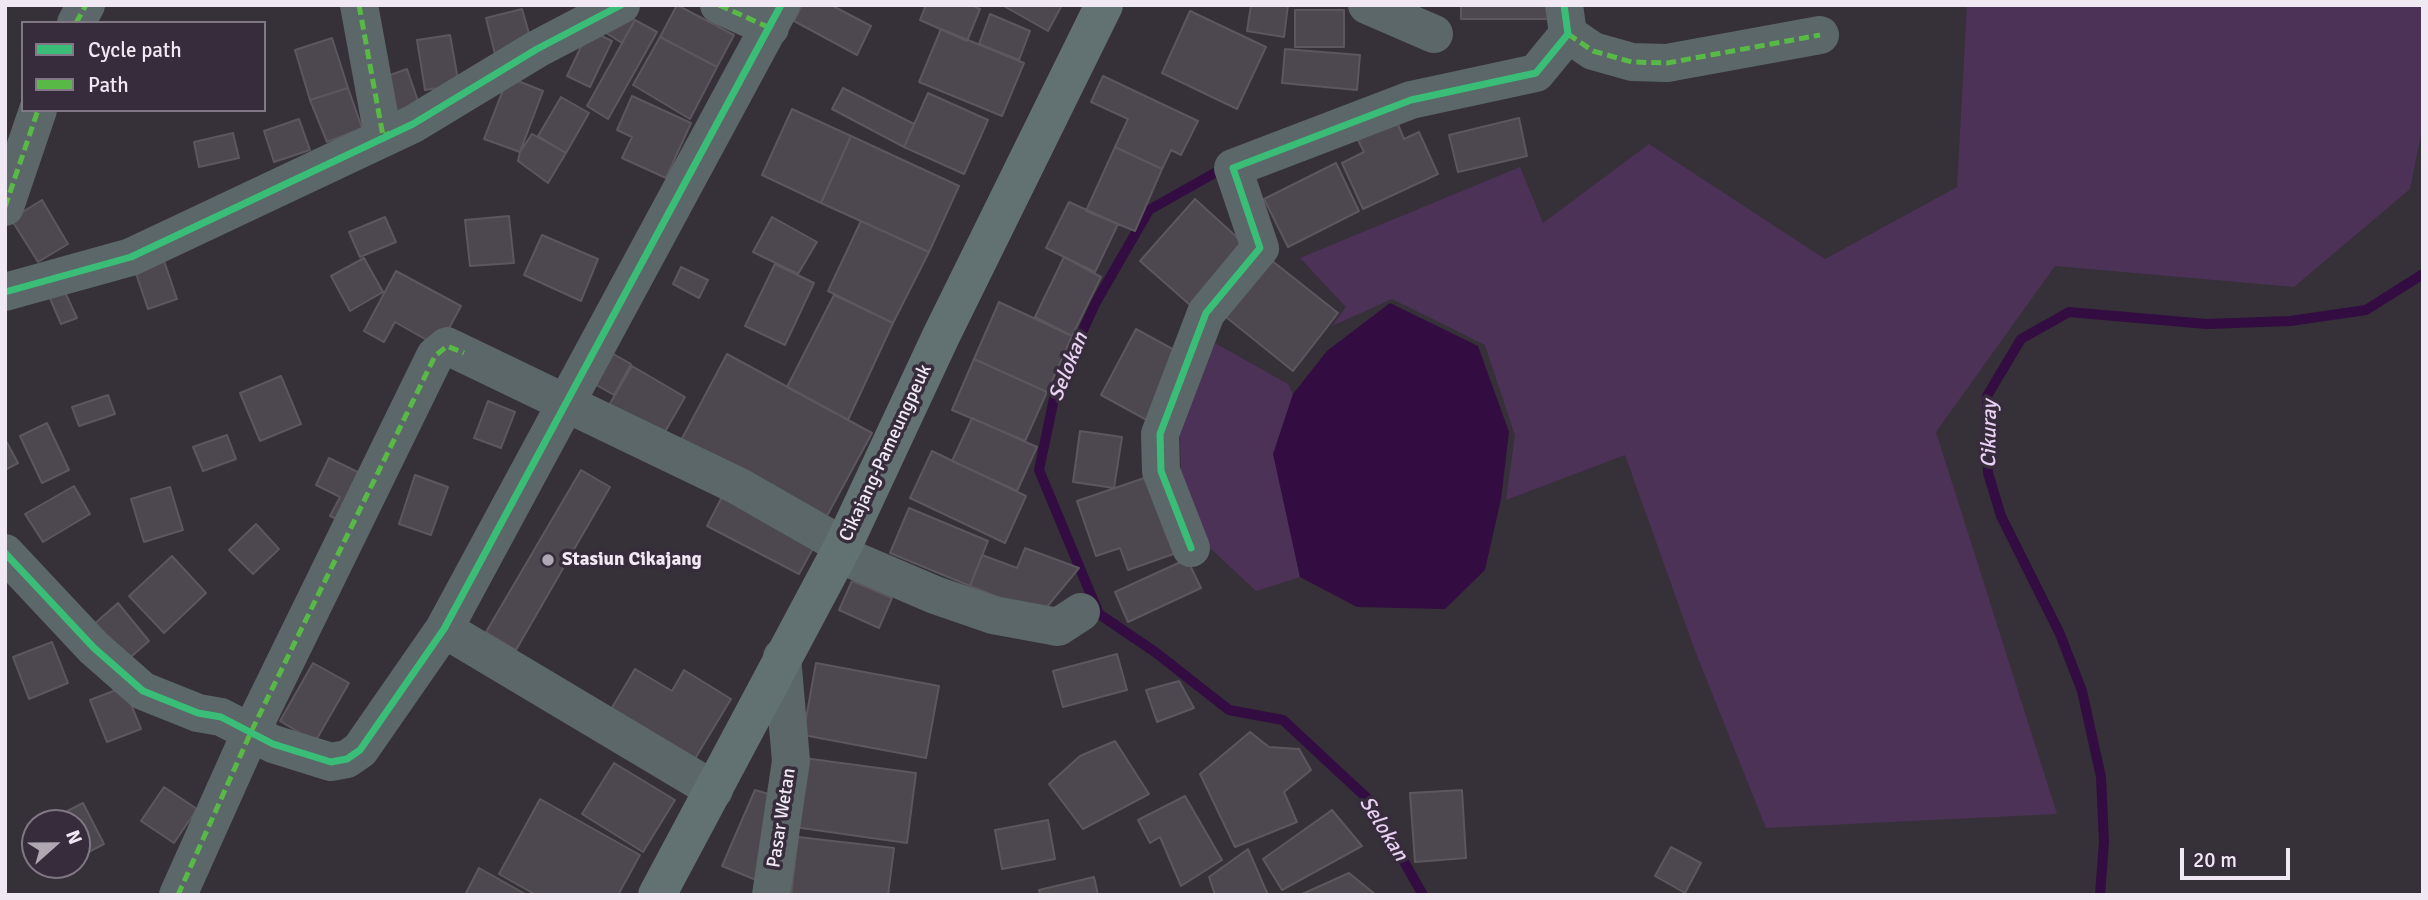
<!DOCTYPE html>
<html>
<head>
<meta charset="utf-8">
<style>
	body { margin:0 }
	#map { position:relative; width:2428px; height:900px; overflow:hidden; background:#363038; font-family:Signika,sans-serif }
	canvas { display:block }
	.frame { position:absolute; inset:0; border:7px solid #f0e9f4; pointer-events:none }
	.legend { position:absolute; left:21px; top:21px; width:245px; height:91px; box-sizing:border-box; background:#372c3c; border:2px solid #817886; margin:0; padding:9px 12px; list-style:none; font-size:21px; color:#f0e9f4 }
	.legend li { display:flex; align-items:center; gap:14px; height:35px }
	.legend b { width:35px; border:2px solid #817886 }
	.north { position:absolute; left:21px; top:809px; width:70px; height:70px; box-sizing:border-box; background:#372c3c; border:2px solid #817886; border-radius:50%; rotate:69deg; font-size:19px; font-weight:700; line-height:28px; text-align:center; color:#f0e9f4 }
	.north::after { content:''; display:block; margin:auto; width:24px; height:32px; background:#afa8b2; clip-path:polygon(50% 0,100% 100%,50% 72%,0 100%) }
	.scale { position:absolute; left:2180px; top:848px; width:110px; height:32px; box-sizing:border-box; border:4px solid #f0e9f4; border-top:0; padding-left:9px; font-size:21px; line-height:24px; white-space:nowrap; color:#f0e9f4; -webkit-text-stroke:5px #372c3c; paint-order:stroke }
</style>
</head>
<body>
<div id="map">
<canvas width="2428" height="900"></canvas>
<div class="frame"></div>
<ul class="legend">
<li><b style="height:9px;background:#3abd76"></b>Cycle path</li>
<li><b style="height:9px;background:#58b947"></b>Path</li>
</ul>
<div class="north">N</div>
<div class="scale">20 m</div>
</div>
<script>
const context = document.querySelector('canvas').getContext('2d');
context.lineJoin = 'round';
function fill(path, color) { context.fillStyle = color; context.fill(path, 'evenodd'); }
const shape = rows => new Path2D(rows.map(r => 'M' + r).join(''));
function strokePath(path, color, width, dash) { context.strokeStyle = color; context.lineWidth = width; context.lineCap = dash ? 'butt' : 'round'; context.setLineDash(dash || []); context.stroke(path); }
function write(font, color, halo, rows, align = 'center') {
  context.font = font + ' Signika,sans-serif'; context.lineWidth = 7; context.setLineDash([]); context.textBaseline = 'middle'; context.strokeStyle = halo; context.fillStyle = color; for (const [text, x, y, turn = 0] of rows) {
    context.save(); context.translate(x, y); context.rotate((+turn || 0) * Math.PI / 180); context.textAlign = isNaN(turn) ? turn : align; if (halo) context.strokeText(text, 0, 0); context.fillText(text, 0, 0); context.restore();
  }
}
fill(shape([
	[1967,5,2423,5,2423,124,2410,189,2294,287,2055,266,1936,432,2057,814,1766,828,1694,648,1625,455,1506,500,1515,435,1485,345,1392,299,1332,326,1346,307,1300,258,1520,167,1543,223,1649,144,1825,259,1957,187],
	[1215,343,1288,384,1293,394,1274,454,1300,577,1256,591,1182,522,1180,434]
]), '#4c3257');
fill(shape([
	[1390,303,1478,346,1509,432,1501,499,1485,570,1445,609,1357,607,1300,577,1273,454,1293,394,1327,351]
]), '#330c41');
strokePath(shape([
	[1227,166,1149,210,1096,302,1056,389,1039,470,1099,614,1155,652,1229,710,1283,720,1369,800,1423,895],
	[2100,895,2104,842,2101,777,2082,691,2060,634,2001,516,1988,473,1987,396,2021,339,2069,312,2207,324,2290,321,2366,310,2423,274]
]), '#330c41', 10);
const building = shape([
	[677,5,734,35,717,67,660,37,677,5],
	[802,5,831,5,871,26,857,55,794,21,802,5],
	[926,5,971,5,980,9,967,41,920,20,926,5],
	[1002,5,1062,5,1048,31,1002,5],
	[1251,5,1288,5,1284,37,1247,31,1251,5],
	[1461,5,1550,5,1550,19,1461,19,1461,5],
	[522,9,532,44,495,54,486,18,522,9],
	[618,9,635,20,622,43,603,31,618,9],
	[1295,10,1344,10,1344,47,1295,47,1295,10],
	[1190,11,1266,47,1237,109,1162,73,1190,11],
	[990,14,1030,31,1019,60,979,44,990,14],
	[635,20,657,32,608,119,587,106,635,20],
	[941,29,1024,63,1002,116,919,82,941,29],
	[589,30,612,41,590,87,567,76,589,30],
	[450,35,459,85,425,90,417,40,450,35],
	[660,37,717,67,690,119,633,85,660,37],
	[332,38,348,88,310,100,295,50,332,38],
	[1285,49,1360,55,1357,90,1282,83,1285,49],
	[407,69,419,104,392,114,379,79,407,69],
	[1103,76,1198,121,1181,155,1171,150,1162,169,1115,147,1128,119,1091,102,1103,76],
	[508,77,543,91,520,152,484,139,508,77],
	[348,88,362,128,327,142,310,100,348,88],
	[843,88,914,124,904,147,832,109,843,88],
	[928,93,988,120,964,174,904,147,928,93],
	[632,96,691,123,666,178,622,158,632,137,617,130,632,96],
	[561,97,589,113,566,153,538,136,561,97],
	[792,109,851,136,821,203,762,175,792,109],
	[1519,118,1527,156,1458,172,1449,135,1519,118],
	[299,119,310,150,274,162,264,131,299,119],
	[1397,122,1404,139,1419,132,1438,174,1363,209,1342,163,1364,152,1358,140,1397,122],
	[233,133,239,158,199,167,194,142,233,133],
	[532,134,566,153,548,183,518,161,520,152,532,134],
	[851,136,959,186,929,252,821,203,851,136],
	[1115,147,1162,169,1135,231,1086,211,1115,147],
	[1336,163,1359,211,1288,247,1264,199,1336,163],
	[1195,199,1252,251,1198,312,1140,261,1195,199],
	[42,200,68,244,38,262,11,219,42,200],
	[1069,202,1118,224,1095,272,1046,248,1069,202],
	[509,216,514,263,470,266,465,220,509,216],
	[385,217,396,242,360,257,349,232,385,217],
	[772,217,817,242,798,274,753,252,772,217],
	[861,221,929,252,893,323,828,291,861,221],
	[542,235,598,259,581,301,524,275,542,235],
	[161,252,177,299,148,309,132,262,161,252],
	[1266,256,1338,313,1293,371,1221,313,1266,256],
	[1064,257,1101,277,1072,336,1035,317,1064,257],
	[364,258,383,292,350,311,331,276,364,258],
	[775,264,814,283,785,345,745,326,775,264],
	[681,267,708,280,699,298,673,284,681,267],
	[396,271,461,306,439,347,395,322,384,342,364,331,396,271],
	[64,290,77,318,61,324,49,296,64,290],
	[834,295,893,323,848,420,787,387,834,295],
	[999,302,1072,336,1047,392,974,359,999,302],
	[1136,329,1189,358,1154,424,1101,395,1136,329],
	[608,351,631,364,614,395,591,382,608,351],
	[727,354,872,433,822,525,678,446,727,354],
	[974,359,1047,392,1025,441,952,410,974,359],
	[632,366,685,397,658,444,605,412,632,366],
	[281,376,301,424,260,441,240,393,281,376],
	[108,395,115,414,79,426,72,407,108,395],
	[488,401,515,412,501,448,474,438,488,401],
	[972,418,1037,447,1017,491,952,461,972,418],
	[47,423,69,470,42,483,20,436,47,423],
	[1080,431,1122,437,1114,488,1073,482,1080,431],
	[227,435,236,459,203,471,193,447,227,435],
	[5,439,18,463,5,470,5,439],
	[932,451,1026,496,1005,543,910,498,932,451],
	[329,458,374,480,351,526,330,516,340,497,316,485,329,458],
	[581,470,610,487,516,650,486,632,581,470],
	[1156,474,1182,551,1128,570,1120,548,1096,556,1077,501,1156,474],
	[415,475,448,487,431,535,399,524,415,475],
	[74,486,90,514,43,542,25,514,74,486],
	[170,487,183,530,144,542,131,499,170,487],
	[724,493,817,541,799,574,707,526,724,493],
	[909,508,988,541,970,586,890,553,909,508],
	[256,524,279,549,253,574,229,550,256,524],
	[1025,548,1079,568,1041,614,970,586,982,555,1017,568,1025,548],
	[172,556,206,593,164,633,129,596,172,556],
	[1187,559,1201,588,1128,622,1115,592,1187,559],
	[852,581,892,598,879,628,839,610,852,581],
	[118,603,149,641,124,663,92,626,118,603],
	[52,642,68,683,29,699,13,657,52,642],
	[1117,654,1127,690,1063,707,1053,671,1117,654],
	[313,663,349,683,315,742,280,721,313,663],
	[816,663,939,686,926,758,803,735,816,663],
	[635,669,672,691,684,670,731,699,690,767,607,716,635,669],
	[1179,681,1194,708,1157,722,1146,690,1179,681],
	[124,687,141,729,107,742,90,700,124,687],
	[1250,732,1269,747,1299,749,1311,770,1284,792,1297,822,1235,847,1200,774,1250,732],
	[1115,741,1149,794,1083,829,1049,784,1080,756,1115,741],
	[804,758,916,773,907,843,794,827,804,758],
	[614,763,675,800,643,852,582,814,614,763],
	[164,787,197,809,174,843,141,821,164,787],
	[755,790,782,798,761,882,722,866,755,790],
	[1462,790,1466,858,1415,862,1410,793,1462,790],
	[1185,796,1222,860,1181,886,1160,837,1150,843,1138,820,1185,796],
	[540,799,640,855,618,895,536,895,499,874,540,799],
	[83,803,104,844,77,858,77,823,44,823,83,803],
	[1332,810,1362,846,1282,890,1263,859,1332,810],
	[1048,820,1055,859,1002,869,995,830,1048,820],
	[798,837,894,848,888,895,791,895,798,837],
	[1671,847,1701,863,1685,893,1655,876,1671,847],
	[1248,849,1268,895,1215,895,1209,877,1248,849],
	[479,868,527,895,465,895,479,868],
	[1349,873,1376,895,1300,895,1349,873],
	[1094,877,1098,895,1040,895,1039,890,1094,877]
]);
fill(building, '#4d484f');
strokePath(building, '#5c575e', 2);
strokePath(shape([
	[359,5,383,136],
	[719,5,770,28],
	[1367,5,1434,34],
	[76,23,86,5],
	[1568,34,1593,51,1632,62,1667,63,1820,35],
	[5,207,38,110],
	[5,292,131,257,413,124,537,49,621,5],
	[1191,548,1161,471,1160,434,1206,313,1260,248,1233,168,1411,100,1536,73,1568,34,1564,5],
	[5,553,94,648,143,691,198,713,221,717,273,744,331,762,347,759,360,750,444,629,781,5],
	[839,554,935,595,993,615,1058,627,1081,612],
	[444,629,714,790],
	[178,895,251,732,435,356,447,346,738,486,843,546],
	[771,895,791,761,782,657]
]), '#5b6768', 38);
strokePath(shape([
	[657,895,843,546,941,336,1104,5]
]), '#627172', 38);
strokePath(shape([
	[359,5,383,136,390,133],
	[719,5,770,28,772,24],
	[76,23,86,5],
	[1568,34,1593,51,1632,62,1667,63,1820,35],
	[5,207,38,110],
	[178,895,251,732,435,356,447,346,464,353]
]), '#58b947', 5, [10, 5]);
strokePath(shape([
	[5,292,131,257,413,124,537,49,621,5],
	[1191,548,1161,471,1160,434,1206,313,1260,248,1233,168,1411,100,1536,73,1568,34,1564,5],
	[5,553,94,648,143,691,198,713,221,717,273,744,331,762,347,759,360,750,444,629,781,5]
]), '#3abd76', 7);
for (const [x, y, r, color] of [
	[548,560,7,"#afa8b2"]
]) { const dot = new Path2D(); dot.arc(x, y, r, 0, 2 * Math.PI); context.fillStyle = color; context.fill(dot); strokePath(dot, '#372c3c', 2.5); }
write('19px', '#f0e9f4', '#372c3c', [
	["Cikajang-Pameungpeuk",886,453,-65],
	["Pasar Wetan",782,818,-81]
]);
write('bold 19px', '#f0e9f4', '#372c3c', [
	["Stasiun Cikajang",562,560]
], 'left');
write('italic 21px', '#e9d1f4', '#372c3c', [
	["Selokan",1069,367,-68],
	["Cikuray",1990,434,-89],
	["Selokan",1383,829,58]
]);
</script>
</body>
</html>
